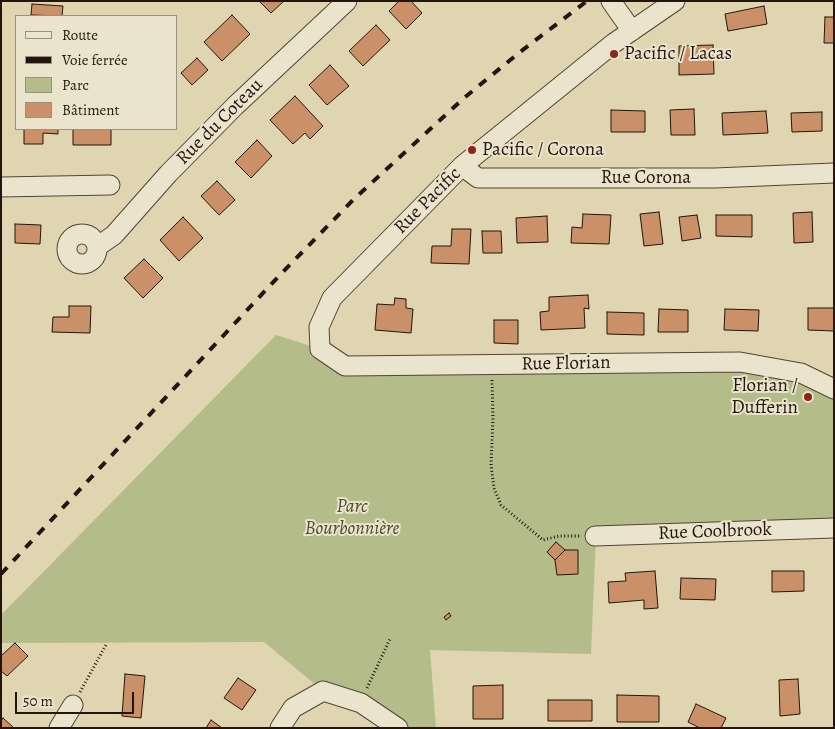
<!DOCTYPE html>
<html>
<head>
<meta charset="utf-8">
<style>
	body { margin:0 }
	#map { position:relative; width:835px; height:729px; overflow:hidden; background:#dfd5b0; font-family:Alegreya,serif }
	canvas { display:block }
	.frame { position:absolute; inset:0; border:2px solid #24140b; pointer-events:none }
	.legend { position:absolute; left:15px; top:15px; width:162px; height:115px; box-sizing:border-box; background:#eae4cc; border:1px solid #9b917f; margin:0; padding:6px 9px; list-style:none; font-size:15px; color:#24140b }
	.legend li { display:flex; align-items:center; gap:10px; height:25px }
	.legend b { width:25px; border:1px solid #9b917f }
	.scale { position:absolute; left:15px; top:692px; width:119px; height:22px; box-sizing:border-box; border:2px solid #24140b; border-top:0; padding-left:6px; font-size:15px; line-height:18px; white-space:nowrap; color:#24140b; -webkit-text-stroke:4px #eae4cc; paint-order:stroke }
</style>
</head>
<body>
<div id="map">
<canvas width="835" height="729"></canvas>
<div class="frame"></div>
<ul class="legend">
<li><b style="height:6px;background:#eae4cc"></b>Route</li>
<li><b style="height:6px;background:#24140b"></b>Voie ferrée</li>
<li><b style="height:14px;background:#b4bd8a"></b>Parc</li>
<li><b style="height:14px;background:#ca9168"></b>Bâtiment</li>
</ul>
<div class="scale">50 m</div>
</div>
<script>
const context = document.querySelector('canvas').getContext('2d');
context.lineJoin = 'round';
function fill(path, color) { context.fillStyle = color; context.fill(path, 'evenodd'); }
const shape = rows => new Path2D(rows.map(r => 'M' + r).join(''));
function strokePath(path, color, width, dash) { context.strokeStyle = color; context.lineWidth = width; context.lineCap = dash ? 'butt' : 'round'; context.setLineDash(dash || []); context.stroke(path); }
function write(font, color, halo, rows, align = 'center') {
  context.font = font + ' Alegreya,serif'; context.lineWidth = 4; context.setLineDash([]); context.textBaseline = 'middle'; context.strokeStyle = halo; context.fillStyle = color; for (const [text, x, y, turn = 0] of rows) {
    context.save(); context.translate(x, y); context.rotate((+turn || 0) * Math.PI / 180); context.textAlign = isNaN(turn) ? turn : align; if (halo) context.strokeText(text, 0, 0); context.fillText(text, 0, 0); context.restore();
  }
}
fill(shape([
	[276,335,320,349,346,366,740,362,834,389,834,528,596,536,591,654,430,650,436,728,398,728,323,691,264,642,1,643,1,615]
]), '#b4bd8a');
const building = shape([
	[259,1,284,1,271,13,259,1],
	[399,1,411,1,422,13,406,29,389,11,399,1],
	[32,4,63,6,62,16,31,15,32,4],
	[764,6,767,24,728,31,725,14,764,6],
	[232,15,250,34,222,61,204,42,232,15],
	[825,17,834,17,834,43,824,43,825,17],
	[376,25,390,40,363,66,349,51,376,25],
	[713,45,714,74,679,75,679,46,713,45],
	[197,58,208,70,192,85,181,73,197,58],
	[330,65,349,86,327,105,309,85,330,65],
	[295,96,323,126,310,139,305,133,293,144,270,120,295,96],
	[694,109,695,135,671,135,670,110,694,109],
	[611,110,645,111,645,132,611,132,611,110],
	[766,111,768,133,723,135,722,113,766,111],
	[822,112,822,131,792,132,791,113,822,112],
	[24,129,58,129,58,134,43,133,43,144,24,144,24,129],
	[73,129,111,129,111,145,73,145,73,129],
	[257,140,272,156,251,178,235,162,257,140],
	[217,181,235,200,219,215,201,196,217,181],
	[659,212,663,244,644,246,640,214,659,212],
	[812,212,813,242,794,243,793,213,812,212],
	[583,214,611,215,609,244,571,243,572,227,582,228,583,214],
	[697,215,701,238,682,241,679,217,697,215],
	[716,215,752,215,752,237,716,236,716,215],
	[547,216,548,242,517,243,516,218,547,216],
	[183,217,203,238,179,261,160,240,183,217],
	[15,224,41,225,40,244,15,243,15,224],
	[452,229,471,229,469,264,431,263,432,246,451,246,452,229],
	[482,231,501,231,502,253,483,253,482,231],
	[144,259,163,278,143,298,124,278,144,259],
	[588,295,589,309,584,308,585,328,541,330,540,312,549,311,549,297,588,295],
	[395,298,406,299,406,308,413,309,411,333,375,330,377,304,394,305,395,298],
	[69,306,91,306,90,333,52,332,53,317,69,317,69,306],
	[808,308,834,308,834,331,808,330,808,308],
	[659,309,688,310,688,332,658,332,659,309],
	[725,309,759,310,758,331,724,330,725,309],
	[607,312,644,313,644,335,607,334,607,312],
	[494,320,518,320,518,344,494,343,494,320],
	[556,542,565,550,555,560,547,552,556,542],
	[565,550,578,550,578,574,557,575,555,560,565,550],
	[655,571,658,608,644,609,644,600,609,603,608,582,626,581,625,573,655,571],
	[772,571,804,571,804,591,772,592,772,571],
	[681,578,716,579,715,600,680,599,681,578],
	[449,613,451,616,446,620,444,617,449,613],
	[15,643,28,656,7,676,1,671,1,656,15,643],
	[125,674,145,676,141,718,122,716,125,674],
	[238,678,256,690,242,710,224,698,238,678],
	[798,679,800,714,780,716,779,680,798,679],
	[503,685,503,719,473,719,473,686,503,685],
	[617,695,659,696,659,722,617,722,617,695],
	[548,700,592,700,592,721,548,721,548,700],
	[696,704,726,718,721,728,700,728,688,722,696,704],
	[3,718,14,728,1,728,1,721,3,718],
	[211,720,222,728,206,728,211,720]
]);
fill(building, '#ca9168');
strokePath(building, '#24140b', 1);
const minor = shape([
	[611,1,632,31],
	[675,1,614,43,462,166,332,298,319,327,320,349,345,366,740,362,801,373,834,389],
	[462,166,478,178,715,178,834,173],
	[1,187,110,185],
	'67 249a15 15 0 1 1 30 0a15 15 0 1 1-30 0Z',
	[97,247,114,235,168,174,235,106,347,1],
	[595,536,834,528],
	[59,728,73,705],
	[280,728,293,708,323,691,361,703,398,728]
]);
strokePath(minor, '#534434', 21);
strokePath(shape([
	[492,380,493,418,491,465,494,488,501,505,543,540,559,536,580,536],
	[367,688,390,639],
	[80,692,107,643]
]), '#24140b', 3, [1, 2.5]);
strokePath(minor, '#eae4cc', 19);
strokePath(shape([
	[1,574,278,277,353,200,464,98,520,52,587,1]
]), '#24140b', 4, [9, 9]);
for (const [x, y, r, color] of [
	[614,54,5,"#8f2418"],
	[472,150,5,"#8f2418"],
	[808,397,5,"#8f2418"]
]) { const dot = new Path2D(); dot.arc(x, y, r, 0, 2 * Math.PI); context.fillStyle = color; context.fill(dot); strokePath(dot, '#eae4cc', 2); }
write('19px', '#24140b', '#eae4cc', [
	["Pacific / Lacas",624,54],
	["Pacific / Corona",482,150],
	["Florian /",798,386,"right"],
	["Dufferin",798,408,"right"]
], 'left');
write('19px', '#24140b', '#eae4cc', [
	["Rue du Coteau",220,122,-45],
	["Rue Corona",646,178],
	["Rue Pacific",428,201,-45],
	["Rue Florian",566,364,-1],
	["Rue Coolbrook",715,532,-2]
]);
write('italic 19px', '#4f4731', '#eae4cc', [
	["Parc",352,507],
	["Bourbonnière",352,529]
]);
</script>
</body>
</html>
